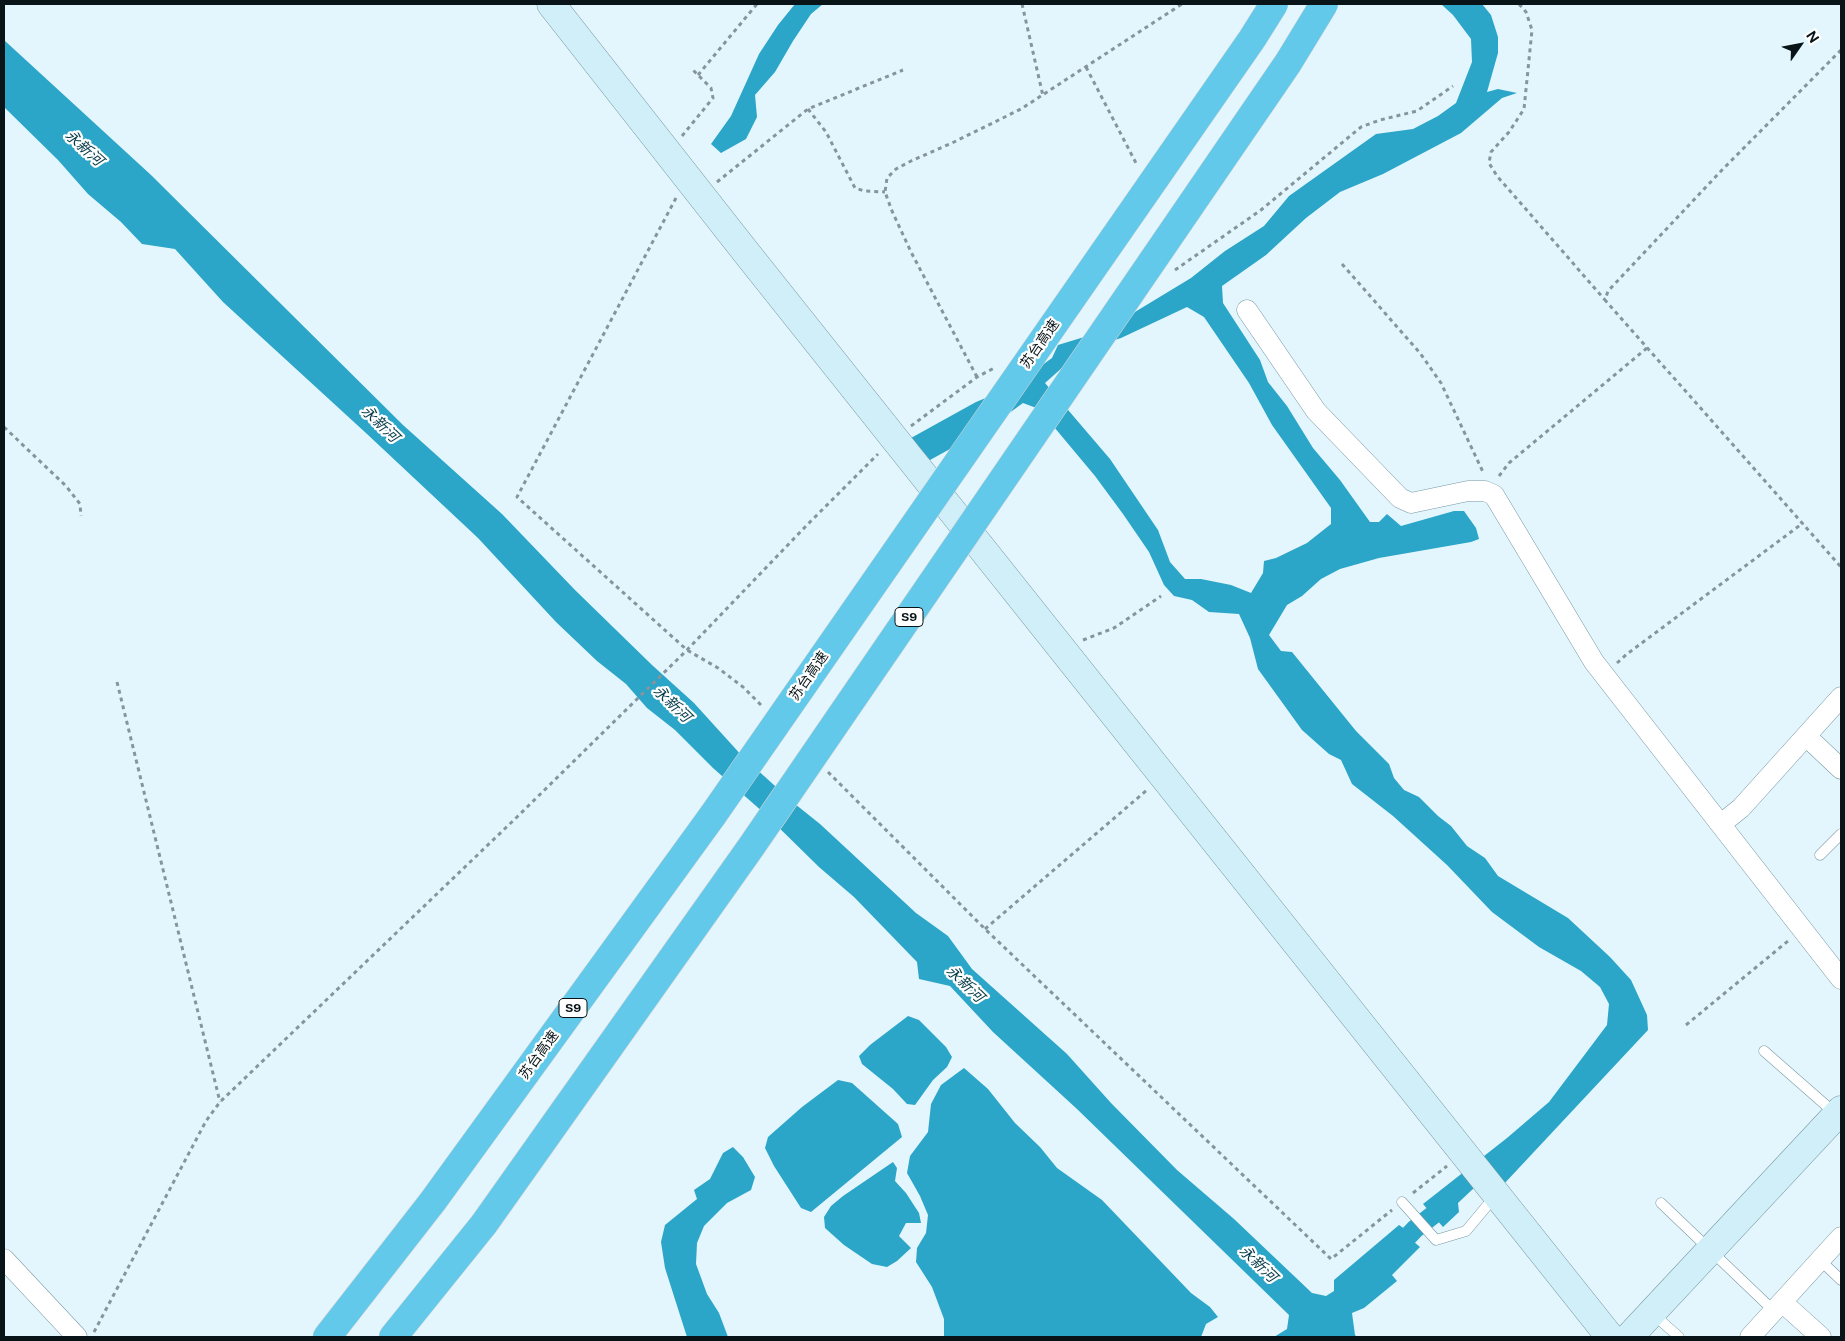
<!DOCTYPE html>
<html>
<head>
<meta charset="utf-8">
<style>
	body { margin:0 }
	#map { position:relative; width:1845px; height:1341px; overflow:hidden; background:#e3f6fd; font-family:"Public Sans",sans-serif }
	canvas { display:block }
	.frame { position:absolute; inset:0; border:5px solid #081418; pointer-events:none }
	.north { position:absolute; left:1775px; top:20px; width:50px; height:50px; -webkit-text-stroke:4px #fff; paint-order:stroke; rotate:57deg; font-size:14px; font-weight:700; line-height:20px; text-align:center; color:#081418 }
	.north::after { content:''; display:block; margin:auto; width:18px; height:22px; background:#081418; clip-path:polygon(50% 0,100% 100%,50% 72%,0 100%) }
</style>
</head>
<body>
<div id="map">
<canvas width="1845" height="1341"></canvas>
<div class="frame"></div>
<div class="north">N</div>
</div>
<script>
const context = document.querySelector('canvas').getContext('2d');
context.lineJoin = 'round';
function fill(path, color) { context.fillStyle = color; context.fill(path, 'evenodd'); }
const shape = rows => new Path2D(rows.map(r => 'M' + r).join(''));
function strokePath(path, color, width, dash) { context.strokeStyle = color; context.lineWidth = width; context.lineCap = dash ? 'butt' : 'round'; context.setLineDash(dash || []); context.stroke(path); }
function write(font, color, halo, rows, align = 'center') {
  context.font = font + ' "Public Sans","Noto Sans SC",sans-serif'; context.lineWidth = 4.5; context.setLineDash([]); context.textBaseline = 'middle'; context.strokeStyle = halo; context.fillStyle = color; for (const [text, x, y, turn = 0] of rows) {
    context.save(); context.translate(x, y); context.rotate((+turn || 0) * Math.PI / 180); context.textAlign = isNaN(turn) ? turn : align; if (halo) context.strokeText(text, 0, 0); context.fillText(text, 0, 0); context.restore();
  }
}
fill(shape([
	[795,4,823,4,811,14,793,41,775,72,755,95,757,117,746,139,721,153,711,144,731,116,759,54,778,25],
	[1441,4,1482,4,1491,15,1498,37,1498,53,1487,92,1498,89,1517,93,1502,98,1461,133,1383,174,1340,192,1306,218,1266,255,1222,286,1223,303,1260,360,1268,382,1287,406,1313,448,1340,480,1370,522,1379,522,1387,514,1401,526,1454,511,1464,511,1476,528,1479,539,1471,542,1379,558,1340,569,1321,579,1302,596,1287,605,1269,635,1281,651,1292,652,1356,731,1389,764,1394,778,1404,790,1419,797,1438,816,1451,826,1467,846,1485,858,1498,876,1568,918,1610,957,1631,980,1647,1015,1648,1030,1503,1185,1475,1187,1458,1203,1459,1212,1443,1227,1423,1204,1507,1138,1549,1102,1607,1025,1609,1004,1600,987,1581,971,1539,947,1492,912,1447,865,1393,816,1352,784,1341,760,1329,754,1302,730,1258,669,1250,638,1239,614,1209,612,1192,600,1174,596,1164,585,1149,552,1123,514,1095,476,1039,409,1023,403,990,427,930,460,911,438,976,402,1010,388,1052,358,1058,345,1094,334,1125,318,1191,278,1225,251,1264,226,1289,196,1376,134,1413,129,1438,116,1456,103,1472,62,1471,39,1453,15],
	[1187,307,1204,317,1249,383,1272,425,1331,508,1331,524,1307,543,1276,558,1264,561,1263,573,1251,593,1231,585,1201,579,1185,579,1170,562,1158,530,1110,459,1045,383,1063,367,1089,348,1121,338],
	[4,40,151,175,403,425,502,514,575,590,652,665,694,703,743,757,795,804,820,824,916,913,948,936,972,969,1067,1054,1111,1103,1177,1170,1234,1219,1312,1293,1326,1296,1334,1291,1334,1280,1399,1225,1409,1232,1415,1229,1419,1235,1414,1242,1420,1247,1392,1275,1397,1281,1364,1308,1352,1313,1355,1335,1357,1337,1274,1337,1287,1329,1289,1315,1077,1109,993,1032,950,986,919,979,917,962,854,897,819,867,764,813,713,768,675,730,647,708,626,684,597,661,556,622,478,538,367,434,223,302,175,249,142,244,121,222,88,194,58,160,4,107],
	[908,1016,919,1020,946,1047,952,1057,947,1067,933,1080,915,1105,907,1104,893,1089,862,1064,859,1056,870,1045],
	[964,1068,988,1089,1015,1123,1040,1147,1057,1168,1102,1200,1191,1293,1210,1307,1218,1317,1206,1324,1201,1337,944,1337,944,1319,932,1287,916,1262,917,1248,926,1233,928,1215,920,1196,907,1173,910,1156,928,1132,931,1104,941,1085],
	[838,1080,852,1083,898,1124,902,1137,811,1212,801,1208,774,1166,765,1148,768,1137,802,1107],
	[733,1147,743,1157,755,1177,751,1190,727,1203,704,1226,697,1243,696,1264,707,1294,719,1313,728,1337,687,1337,665,1268,661,1242,665,1225,697,1199,694,1190,710,1179,723,1153],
	[893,1162,897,1168,895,1181,906,1193,919,1213,921,1223,906,1223,899,1236,911,1248,897,1261,887,1267,872,1264,844,1245,825,1228,824,1217,831,1206,843,1196]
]), '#2ba5c8');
strokePath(shape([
	[1398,1247,1415,1229,1433,1215,1450,1196]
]), '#2ba5c8', 19);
const lane = shape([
	[1820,855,1841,834],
	[1764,1051,1837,1115],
	[1402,1202,1436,1240,1466,1231,1496,1195],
	[1661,1203,1774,1311],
	[1820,1260,1841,1280],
	[1652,1313,1679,1337]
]);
const street = shape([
	[1247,310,1316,411,1400,498,1411,503,1468,491,1485,491,1494,495,1594,662,1841,979],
	[1806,736,1841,769],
	[1721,824,1741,808,1841,697],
	[4,1259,77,1337],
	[1782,1302,1821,1337],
	[1750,1337,1841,1237]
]);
const secondary = shape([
	[551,4,745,251,1610,1337],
	[1629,1337,1841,1110]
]);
const highway = shape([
	[327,1337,433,1201,713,815],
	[393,1337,484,1224]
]);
strokePath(lane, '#7998a3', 11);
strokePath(street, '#7998a3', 21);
strokePath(secondary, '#7998a3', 29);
strokePath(highway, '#d3d5d5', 29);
strokePath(shape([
	[1022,4,1043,96],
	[1519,4,1526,12,1532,30,1524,109,1509,132,1491,152,1489,163,1497,176,1605,300],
	[1841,50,1722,170,1608,291,1605,300,1841,567],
	[1086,67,1137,165],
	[698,75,757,4],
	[808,109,826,132,855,188,864,191,885,192],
	[682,136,713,98,711,88,693,70],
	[717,182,808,109,903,70],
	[676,198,517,497,687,650,718,668,743,687,762,706],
	[1342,264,1420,353,1441,383,1483,472],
	[1175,270,1261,210,1361,127,1380,120,1417,111,1453,86],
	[977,377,911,252,892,211,885,192,887,178,896,169,911,161,952,143,1021,109,1182,4],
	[911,426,977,377,996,367],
	[4,427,66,486,80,504,81,516],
	[1499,476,1509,463,1647,348],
	[1083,640,1114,628,1161,596],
	[1617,663,1627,654,1803,523],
	[117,682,220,1102],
	[828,772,985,929,1331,1259,1392,1210],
	[985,929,1147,790],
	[1686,1025,1788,941],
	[1413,1193,1447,1166],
	[94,1332,206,1121,220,1102,517,817,687,650,807,525,878,454]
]), '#85959b', 3, [4, 4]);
strokePath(lane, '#fff', 10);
strokePath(street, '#fff', 20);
strokePath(secondary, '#d0eff9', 28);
strokePath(highway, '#63c9ea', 28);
const highwayBridge = shape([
	[713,815,1252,39,1274,4],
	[484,1224,751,847,1288,63,1324,4]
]);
strokePath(highwayBridge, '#d3d5d5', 29, []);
strokePath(highwayBridge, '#63c9ea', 28);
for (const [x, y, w] of [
	[909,617,28],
	[573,1008,28]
]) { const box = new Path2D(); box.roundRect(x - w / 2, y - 9.5, w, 19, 4); context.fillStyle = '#fff'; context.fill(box); strokePath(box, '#081418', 1); }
write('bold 12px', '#081418', null, [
	["S9",909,617],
	["S9",573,1008]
]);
write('14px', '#081418', '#fff', [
	["苏台高速",1040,344,-55],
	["苏台高速",809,676,-55],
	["苏台高速",539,1055,-54]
]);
write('italic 15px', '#063b4a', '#fff', [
	["永新河",84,148,42],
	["永新河",380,424,44],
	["永新河",672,704,44],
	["永新河",965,984,44],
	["永新河",1258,1264,44]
]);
</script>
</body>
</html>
